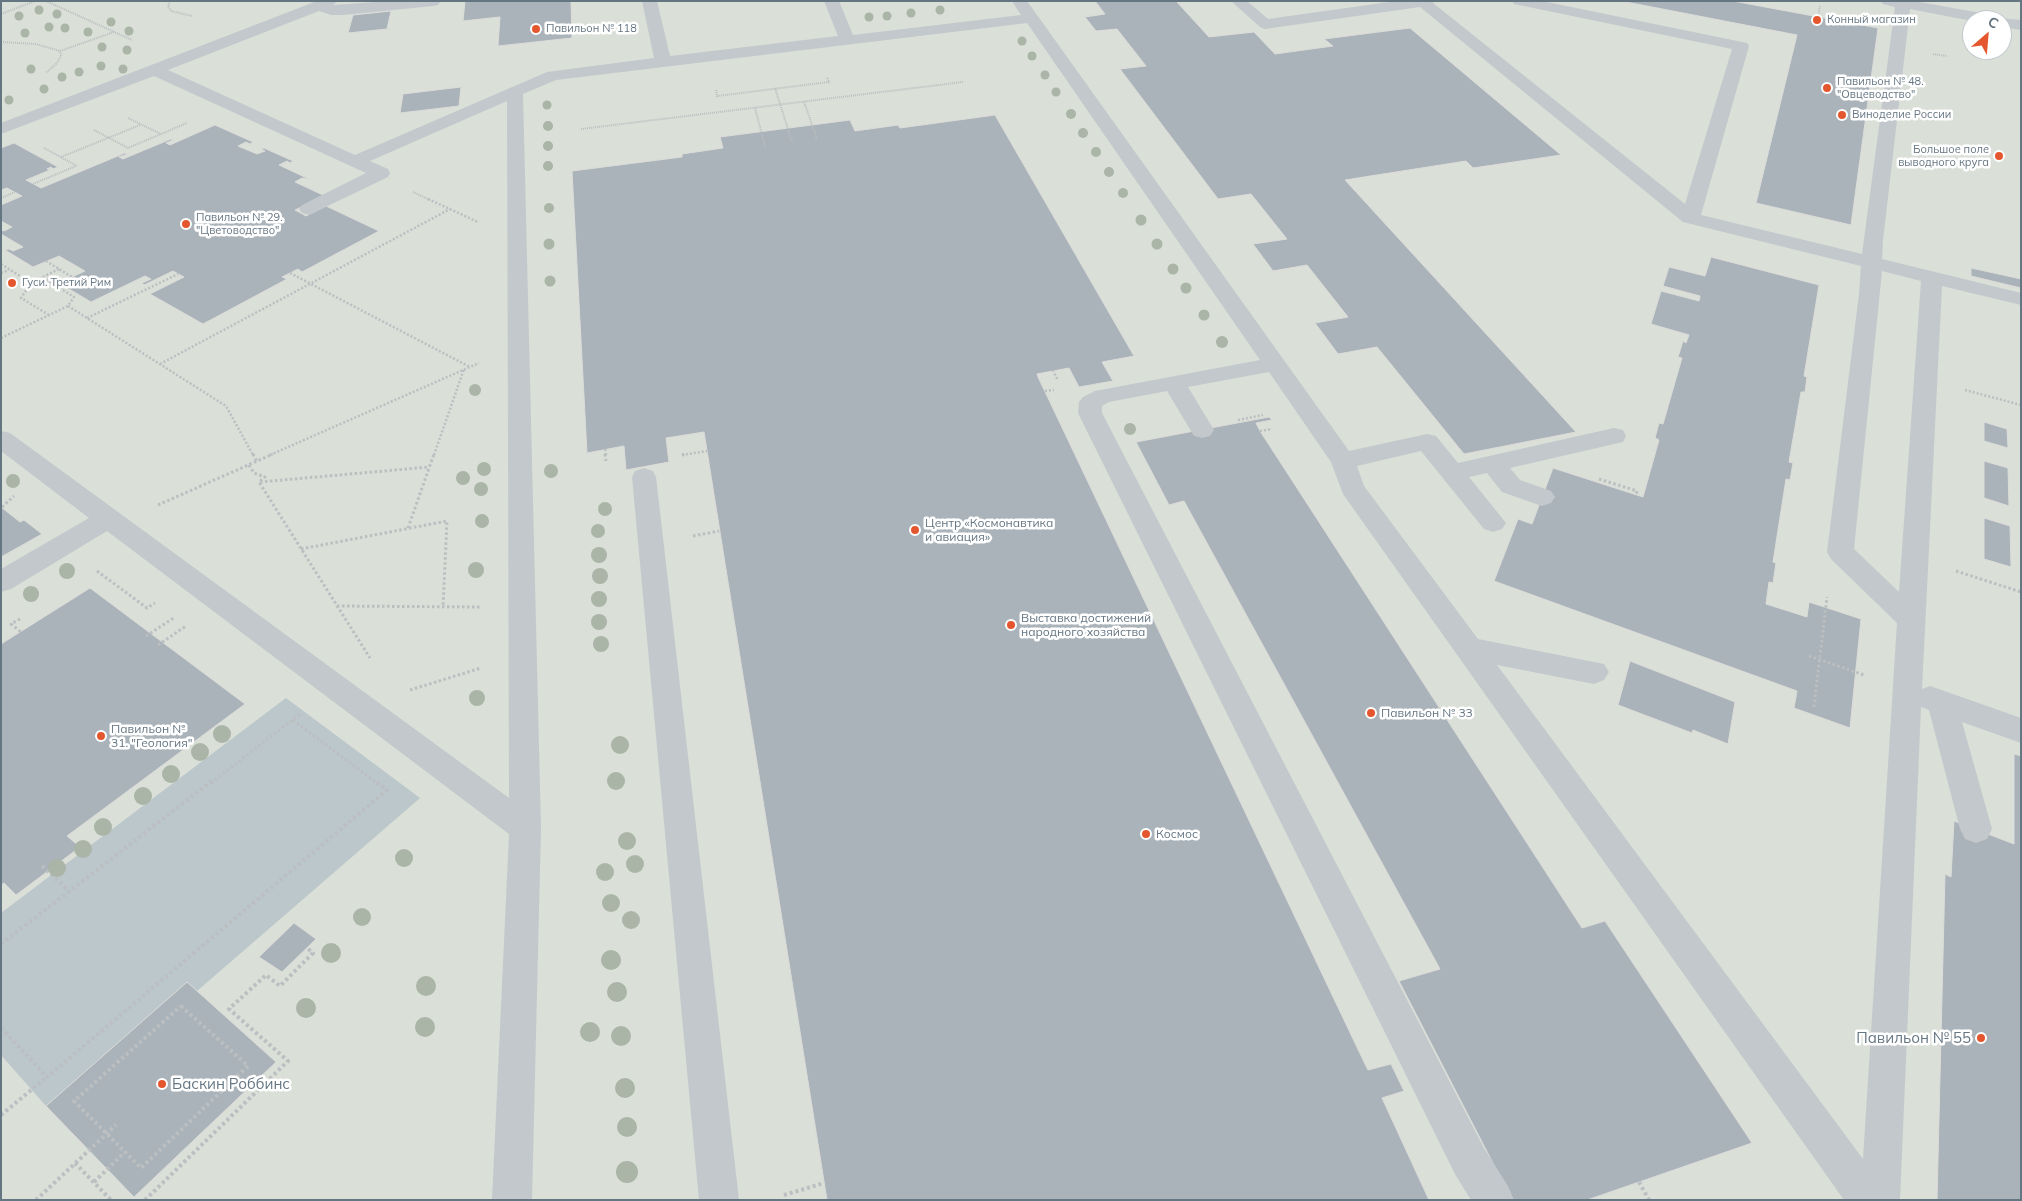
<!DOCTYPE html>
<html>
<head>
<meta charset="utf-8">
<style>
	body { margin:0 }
	#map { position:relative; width:2022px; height:1201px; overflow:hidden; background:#fafaf8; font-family:Mulish,sans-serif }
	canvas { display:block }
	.frame { position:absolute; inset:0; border:2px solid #657683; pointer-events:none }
	.north { position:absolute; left:1962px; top:10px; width:50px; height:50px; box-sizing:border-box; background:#fff; border:1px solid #c1c8cd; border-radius:50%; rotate:27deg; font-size:14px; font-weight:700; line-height:20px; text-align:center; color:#657683 }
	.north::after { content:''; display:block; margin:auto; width:18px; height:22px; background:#e4572e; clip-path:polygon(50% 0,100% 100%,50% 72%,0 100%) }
</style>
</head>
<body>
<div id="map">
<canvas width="2022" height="1201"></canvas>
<div class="frame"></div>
<div class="north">С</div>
</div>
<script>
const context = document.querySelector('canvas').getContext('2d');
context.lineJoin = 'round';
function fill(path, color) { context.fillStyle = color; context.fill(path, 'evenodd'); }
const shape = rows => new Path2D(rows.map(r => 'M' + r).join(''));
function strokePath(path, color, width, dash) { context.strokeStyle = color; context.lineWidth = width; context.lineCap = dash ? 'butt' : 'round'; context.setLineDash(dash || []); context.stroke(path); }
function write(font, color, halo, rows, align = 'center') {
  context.font = font + ' Mulish,sans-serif'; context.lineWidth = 5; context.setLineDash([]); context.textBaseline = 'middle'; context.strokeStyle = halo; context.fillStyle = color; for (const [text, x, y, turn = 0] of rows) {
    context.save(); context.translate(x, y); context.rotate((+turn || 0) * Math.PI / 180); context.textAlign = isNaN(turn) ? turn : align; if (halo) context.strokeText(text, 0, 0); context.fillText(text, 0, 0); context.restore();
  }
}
fill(shape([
	[1,1,2021,1,2021,1200,1,1200],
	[1972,20,2002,20,2002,50,1972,50]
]), '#dadfd7');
fill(shape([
	[286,698,420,798,197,991,186,983,46,1106,1,1055,1,913]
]), '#bbc7cb');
const building = shape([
	[465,1,571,1,572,38,498,46,500,17,463,21,465,1],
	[1095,1,1176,1,1209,37,1254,32,1275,54,1333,46,1324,39,1410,28,1561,155,1473,168,1466,161,1345,180,1576,432,1464,454,1377,347,1338,354,1315,323,1348,317,1307,265,1273,271,1253,244,1287,239,1251,194,1218,199,1120,69,1146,66,1117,29,1096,31,1085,17,1105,14,1095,1],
	[1621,1,1733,1,1878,28,1851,225,1756,203,1797,35,1621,1],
	[391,11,387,29,348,33,353,15,391,11],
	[461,87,459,106,400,113,403,94,461,87],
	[995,115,1134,356,1102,362,1113,381,1079,387,1069,368,1037,374,1038,377,1364,1062,1368,1070,1391,1064,1404,1091,1382,1098,1429,1200,827,1200,704,432,666,438,669,462,626,470,624,446,587,453,572,171,682,157,682,154,723,148,720,137,850,120,855,131,898,125,900,128,995,115],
	[215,125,253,142,250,144,246,142,238,146,257,154,265,151,261,149,264,148,293,161,290,163,287,161,279,165,309,179,302,178,295,182,325,196,295,210,306,216,326,206,379,231,302,272,298,269,282,277,287,279,203,324,150,294,184,277,173,271,144,285,142,283,151,279,145,276,91,302,59,283,85,271,59,256,33,267,5,250,9,249,13,251,23,247,1,234,1,230,4,231,12,227,1,221,1,205,22,196,7,188,1,190,1,148,14,143,58,167,53,169,51,167,47,169,50,170,26,180,41,188,125,153,128,154,119,157,123,159,171,139,173,140,166,143,170,145,215,125],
	[1711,257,1819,285,1804,376,1807,377,1805,392,1801,392,1789,462,1793,463,1790,480,1786,479,1773,562,1776,563,1773,583,1769,582,1766,604,1807,617,1809,602,1861,619,1850,728,1794,708,1797,691,1494,581,1518,519,1532,524,1553,468,1643,497,1659,440,1655,438,1659,423,1663,424,1682,358,1678,357,1683,341,1686,343,1689,335,1651,324,1661,291,1699,301,1700,296,1663,286,1669,267,1705,276,1711,257],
	[1971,268,2021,279,2021,288,1971,276,1971,268],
	[1269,417,1272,420,1256,423,1260,431,1582,928,1605,921,1752,1143,1587,1200,1512,1200,1399,981,1440,969,1184,501,1169,505,1136,442,1269,417],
	[1984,422,2007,429,2008,448,1984,441,1984,422],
	[1984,461,2008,468,2009,506,1984,498,1984,461],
	[1,507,20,522,24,520,42,534,1,557,1,507],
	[1984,518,2010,526,2011,567,1984,559,1984,518],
	[90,588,245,704,67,836,80,847,16,895,4,883,1,885,1,644,90,588],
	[1630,661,1735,702,1728,744,1693,730,1692,733,1618,705,1630,661],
	[2014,754,2021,756,2021,1200,1937,1200,1945,874,1951,877,1954,821,2014,844,2014,754],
	[294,923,316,939,282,972,259,957,294,923],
	[187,982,276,1062,134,1197,46,1106,187,982]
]);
fill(building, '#aab3b9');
strokePath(building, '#dcdcda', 1);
strokePath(shape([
	[46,1,132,40],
	[170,1,168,6,171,11,192,16],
	[1,14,35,1],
	[1818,17,1820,5],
	[1,42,36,44,60,51,61,56,57,63,46,73],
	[60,51,114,32],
	[1933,54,1947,56],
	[775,88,792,142],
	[716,90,717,96,829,82,827,77],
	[804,102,817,139],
	[755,108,765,146],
	[128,118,161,134],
	[581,129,963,82],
	[94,130,128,148,187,123],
	[44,148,77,166],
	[61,157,140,125],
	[33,184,76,166],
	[413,192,430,200],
	[1,198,15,192]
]), '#bbbfc2', 2, [1, 1]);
strokePath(shape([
	[428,199,478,222],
	[46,261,72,277],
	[1,264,31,283],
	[1,273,9,270],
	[290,273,470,367],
	[68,306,226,406,253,455],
	[49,315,21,298,31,283,59,269],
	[87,318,178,274],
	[1,338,68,306,74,297,42,277],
	[160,364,450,209],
	[1053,370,1058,381],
	[1965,390,2021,405],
	[1045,391,1054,390],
	[1238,420,1263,415],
	[1260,431,1272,429],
	[605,449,606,455],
	[270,455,479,363],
	[434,455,464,369],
	[682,455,707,451]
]), '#bbbfc2', 2.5, [2, 2]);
strokePath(shape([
	[253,454,257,462],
	[605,454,606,461],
	[682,455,687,454],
	[249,465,254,473,265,477,259,482,370,658],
	[1599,479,1637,491,1636,495],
	[260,482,429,467],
	[158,505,273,454],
	[2,507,14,496],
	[408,528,434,454],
	[693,536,719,531],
	[301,549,447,521,443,607],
	[97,571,147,608,155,603],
	[1956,571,2021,592],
	[337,606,481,607],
	[20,619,11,624,21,632],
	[146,636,175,617],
	[158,645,186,626],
	[1809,656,1864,675],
	[410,690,481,668],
	[1814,707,1827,597],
	[293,720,377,783],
	[211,783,300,714]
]), '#bbbfc2', 3, [2.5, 2.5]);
strokePath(shape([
	[42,866,69,891],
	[1,944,212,781],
	[181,1006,248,1066,141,1168,74,1101,181,1006],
	[1,1028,47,1077,387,790,375,781],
	[1,1115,47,1077],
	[75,1163,111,1200],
	[94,1182,125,1152],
	[1639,1182,1649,1200],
	[784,1195,824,1183],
	[36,1200,116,1125],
	[145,1200,288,1061,229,1009,266,975,280,986,313,953,307,948]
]), '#bbbfc2', 4, [3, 3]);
fill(shape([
	[317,1,338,1,333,5,391,1,440,2,438,5,433,6,343,15,331,15,319,11,168,70,355,155,547,72,654,58,642,1,657,1,670,56,838,36,824,1,839,1,853,35,1021,15,1012,1,1027,1,1349,451,1427,434,1436,436,1458,463,1614,428,1623,430,1626,436,1623,442,1510,468,1520,480,1551,491,1555,497,1551,503,1542,506,1502,492,1487,473,1469,477,1506,523,1502,529,1493,532,1484,529,1421,451,1357,466,1364,486,1478,639,1604,664,1609,672,1604,680,1594,684,1497,665,1863,1159,1897,623,1831,559,1827,552,1859,294,1861,266,1683,222,1420,7,1265,29,1260,27,1231,1,1247,1,1268,19,1396,1,1434,1,1433,3,1685,204,1732,49,1519,5,1514,4,1512,1,1542,1,1747,43,1749,46,1701,215,1862,254,1895,7,1883,4,1881,1,1914,1,1992,15,1998,18,2021,20,2021,30,2002,27,2002,20,1972,21,1910,9,1883,240,1882,259,2021,293,2021,305,1942,286,1922,689,1930,686,2021,718,2021,743,1962,722,1992,829,1987,839,1976,843,1965,839,1960,829,1929,710,1921,707,1900,1200,1844,1200,1343,494,1331,462,1269,372,1188,387,1214,430,1210,436,1202,438,1194,436,1167,391,1109,402,1102,406,1102,413,1484,1148,1508,1186,1514,1200,1471,1200,1456,1176,1078,413,1079,402,1083,397,1095,391,1260,360,1027,23,556,80,523,94,541,828,532,1200,492,1200,509,834,107,531,11,589,1,592,1,569,89,518,1,451,1,431,10,433,118,512,509,798,507,101,370,161,388,169,390,173,388,177,309,215,302,213,299,209,302,205,366,173,154,76,1,134,1,123,317,1],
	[1882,271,1921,281,1899,592,1854,549,1882,271],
	[644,468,653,471,656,477,739,1200,699,1200,632,477,635,471,644,468]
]), '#c3c8cc');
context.fillStyle = '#aab4a7';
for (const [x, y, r] of [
	[39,10,4.5],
	[940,10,4.5],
	[911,13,4.5],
	[57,14,4.5],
	[19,16,4.5],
	[887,16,4.5],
	[869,17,4.5],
	[111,22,4.5],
	[49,27,4.5],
	[65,28,4.5],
	[129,31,4.5],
	[88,32,4.5],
	[25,33,4.5],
	[1022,41,4.5],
	[102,47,4.5],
	[127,50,4.5],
	[1032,56,4.5],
	[101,66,4.5],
	[31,69,4.5],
	[123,69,4.5],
	[79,72,4.5],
	[1045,75,4.5],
	[62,77,4.5],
	[44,89,4.5],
	[1056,92,4.5],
	[9,100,4.5],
	[547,105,4.5],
	[1071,114,5],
	[548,126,5],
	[1083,133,5],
	[548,146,5],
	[1096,152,5],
	[548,166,5],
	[1109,172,5],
	[1123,193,5],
	[549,208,5],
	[1141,220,5.5],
	[549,244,5.5],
	[1157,244,5.5],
	[1173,269,5.5],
	[550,281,5.5],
	[1186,288,5.5],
	[1204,315,5.5],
	[1222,342,6],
	[475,390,6],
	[1130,429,6],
	[484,469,7],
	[551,471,7],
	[463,478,7],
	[13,481,7],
	[481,489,7],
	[605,509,7],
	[482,521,7],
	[598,531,7],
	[599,555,8],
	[476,570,8],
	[67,571,8],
	[600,576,8],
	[31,594,8],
	[599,599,8],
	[599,622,8],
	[601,644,8],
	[477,698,8],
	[222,734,9],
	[620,745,9],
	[200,752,9],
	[171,774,9],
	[616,781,9],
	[143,796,9],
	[103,827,9],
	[627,841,9],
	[83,849,9],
	[404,858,9],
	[635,864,9],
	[57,868,9],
	[605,872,9],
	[611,903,9],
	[362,917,9],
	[631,920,9],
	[331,953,10],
	[611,960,10],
	[426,986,10],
	[617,992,10],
	[306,1008,10],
	[425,1027,10],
	[590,1032,10],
	[621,1036,10],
	[625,1088,10],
	[627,1127,10],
	[627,1172,11]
]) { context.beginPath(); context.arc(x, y, r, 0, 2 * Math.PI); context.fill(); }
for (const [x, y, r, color] of [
	[1817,20,5,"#e4572e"],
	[536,29,5,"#e4572e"],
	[1827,88,5,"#e4572e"],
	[1842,115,5,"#e4572e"],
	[1999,156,5,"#e4572e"],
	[186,224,5,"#e4572e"],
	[12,283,5,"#e4572e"],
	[915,530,5,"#e4572e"],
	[1011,625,5,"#e4572e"],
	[1371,713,5,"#e4572e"],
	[101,736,5,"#e4572e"],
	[1146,834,5,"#e4572e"],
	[1981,1038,5,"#e4572e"],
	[162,1084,5,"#e4572e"]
]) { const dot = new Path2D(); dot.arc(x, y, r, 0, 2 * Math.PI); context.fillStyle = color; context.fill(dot); strokePath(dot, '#fff', 2); }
write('11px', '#657683', '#fff', [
	["Конный магазин",1827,20],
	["Павильон № 118",546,29],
	["Павильон № 48.",1837,82],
	["\"Овцеводство\"",1837,95],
	["Виноделие России",1852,115],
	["Большое поле",1989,150,"right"],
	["выводного круга",1989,163,"right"],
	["Павильон № 29.",196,218],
	["\"Цветоводство\"",196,231],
	["Гуси. Третий Рим",22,283]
], 'left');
write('12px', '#657683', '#fff', [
	["Центр «Космонавтика",925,523],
	["и авиация»",925,537],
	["Выставка достижений",1021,618],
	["народного хозяйства",1021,632],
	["Павильон № 33",1381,713],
	["Павильон №",111,729],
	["31. \"Геология\"",111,743],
	["Космос",1156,834]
], 'left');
write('15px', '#657683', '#fff', [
	["Павильон № 55",1971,1038],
	["Баскин Роббинс",172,1084,"left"]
], 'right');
</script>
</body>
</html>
